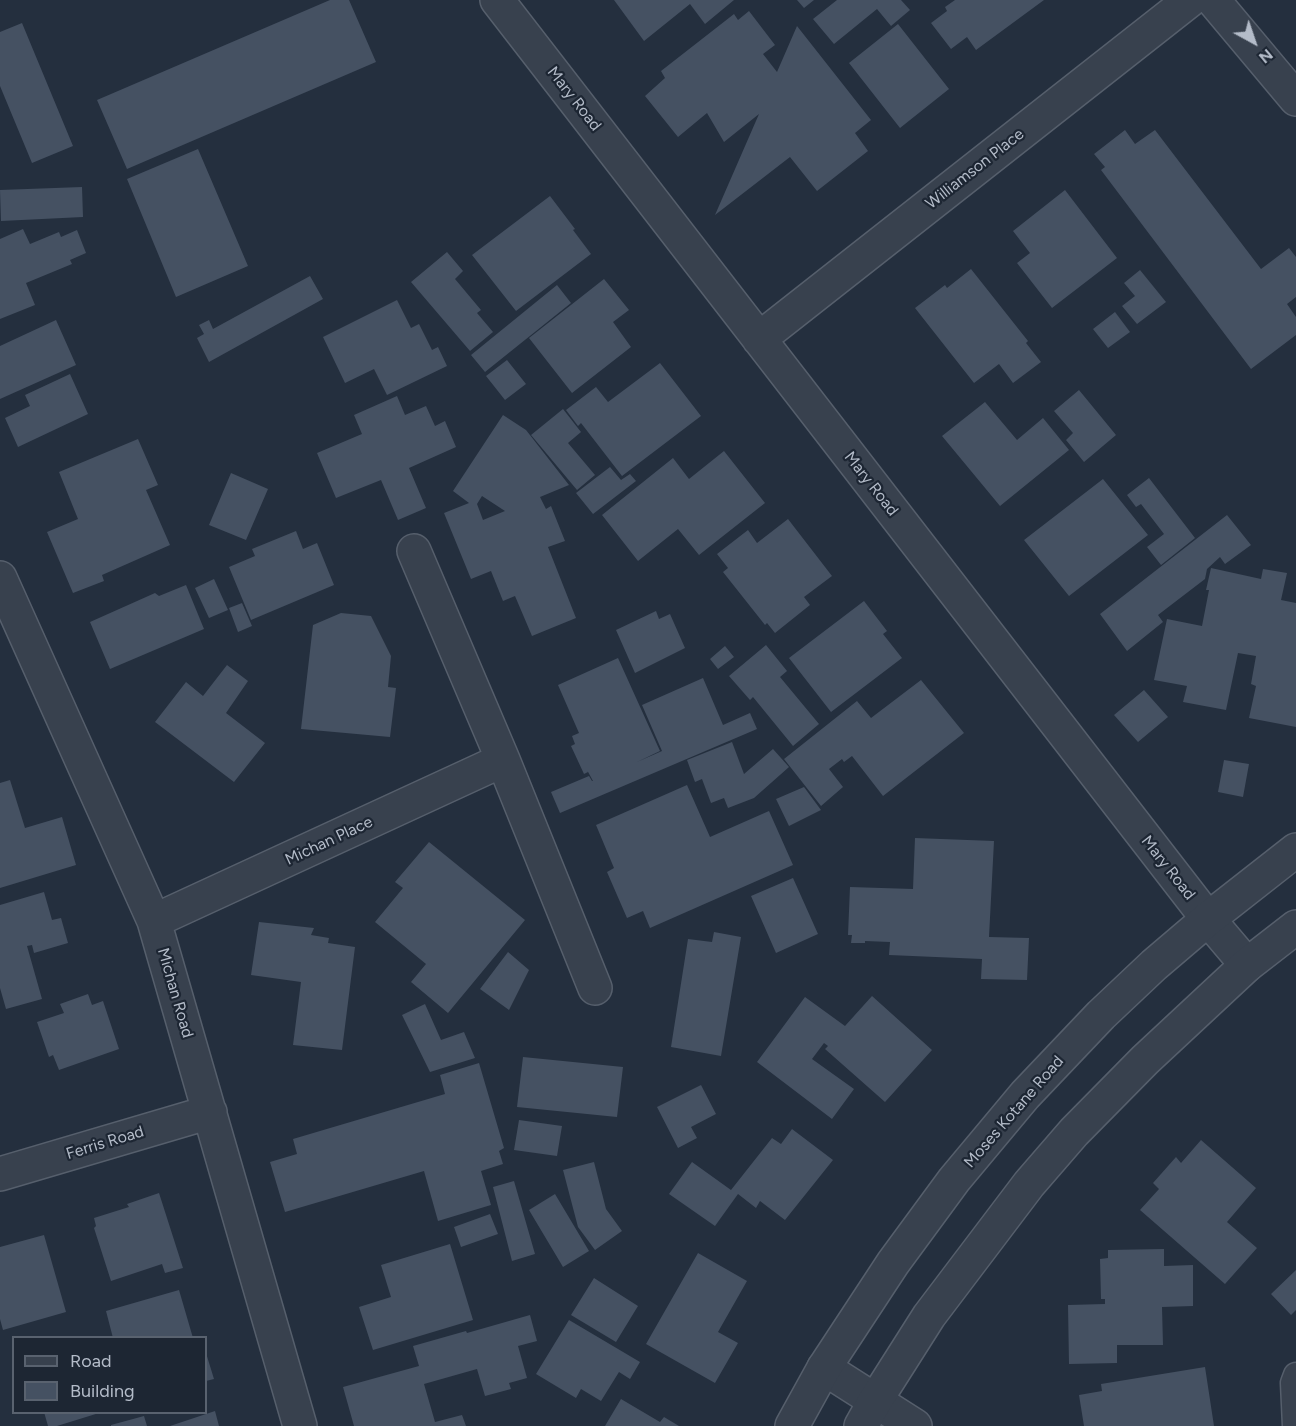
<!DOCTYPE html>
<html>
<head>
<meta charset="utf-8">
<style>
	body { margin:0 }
	#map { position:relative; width:1296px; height:1426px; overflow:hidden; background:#242f3e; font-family:Figtree,sans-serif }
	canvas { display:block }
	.legend { position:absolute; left:12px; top:1336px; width:195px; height:78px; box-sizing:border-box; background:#1d2633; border:2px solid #59626f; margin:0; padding:8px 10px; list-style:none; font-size:18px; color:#b4bcc9 }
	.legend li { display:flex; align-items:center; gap:12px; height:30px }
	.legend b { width:30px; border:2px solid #59626f }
	.north { position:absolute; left:1224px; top:12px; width:60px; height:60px; -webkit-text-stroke:4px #1d2633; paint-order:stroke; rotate:140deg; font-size:16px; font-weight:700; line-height:24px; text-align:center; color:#b4bcc9 }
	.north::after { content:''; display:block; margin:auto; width:21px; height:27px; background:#b4bcc9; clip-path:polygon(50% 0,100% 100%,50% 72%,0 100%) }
</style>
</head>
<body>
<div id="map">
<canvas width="1296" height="1426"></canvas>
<ul class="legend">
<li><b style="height:8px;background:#38414e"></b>Road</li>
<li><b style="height:16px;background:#455162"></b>Building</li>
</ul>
<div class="north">N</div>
</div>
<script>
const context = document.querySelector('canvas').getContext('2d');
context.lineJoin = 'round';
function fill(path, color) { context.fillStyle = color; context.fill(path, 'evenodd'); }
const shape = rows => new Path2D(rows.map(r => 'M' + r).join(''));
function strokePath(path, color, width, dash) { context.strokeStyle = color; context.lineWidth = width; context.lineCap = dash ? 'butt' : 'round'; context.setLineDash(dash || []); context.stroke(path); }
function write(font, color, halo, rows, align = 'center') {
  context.font = font + ' Figtree,sans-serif'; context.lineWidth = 4.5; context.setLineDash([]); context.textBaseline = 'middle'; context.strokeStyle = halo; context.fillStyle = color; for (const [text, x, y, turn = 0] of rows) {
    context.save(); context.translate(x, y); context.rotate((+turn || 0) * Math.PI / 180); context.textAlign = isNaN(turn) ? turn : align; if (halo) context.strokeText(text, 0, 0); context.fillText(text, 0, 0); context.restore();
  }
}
fill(shape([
	[330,0,349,0,376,62,127,169,97,100],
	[614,0,734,0,705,24,690,4,644,41],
	[797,0,814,0,804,8],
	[837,0,901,0,910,10,891,26,877,9,834,44,813,19],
	[955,0,1044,0,976,50,967,37,951,49,931,23,947,11,945,7],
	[749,11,775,45,763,54,777,72,797,26,871,120,855,133,868,151,817,191,790,157,715,215,759,114,724,142,707,113,678,137,645,96,665,78,661,71,734,14,738,20],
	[22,23,73,146,32,163,0,86,0,32],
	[898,24,949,89,900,128,849,63],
	[1125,130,1135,144,1155,130,1261,269,1289,248,1296,257,1296,297,1287,304,1296,317,1296,335,1251,369,1101,170,1105,167,1094,154],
	[198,149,248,266,176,297,127,179],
	[82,187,83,217,1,221,0,190],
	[1065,190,1117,258,1052,308,1017,263,1030,253,1013,231],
	[550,196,575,229,573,230,591,254,516,311,472,255],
	[23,229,30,244,59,232,61,237,77,230,86,253,70,260,72,264,26,283,35,305,0,319,0,239],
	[447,252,463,271,455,279,481,310,477,313,493,332,470,351,411,282],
	[971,269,1028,341,1026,343,1041,362,1013,383,999,364,974,383,915,308,945,285,947,288],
	[1140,270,1166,302,1137,324,1122,306,1135,296,1124,283],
	[310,276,323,299,209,362,197,338,204,334,199,325,209,320,213,329],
	[604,279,629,310,613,322,631,347,572,393,529,338],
	[557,285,571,303,485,372,471,355],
	[397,300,411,328,419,324,432,350,438,347,447,366,387,395,374,369,345,383,323,337],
	[1115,312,1130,332,1108,348,1093,329],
	[56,320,76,365,0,399,0,346],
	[507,360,526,384,505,400,486,376],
	[660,363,701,416,622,476,581,423,578,426,566,410,596,387,608,402],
	[70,374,88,414,18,447,5,418,30,406,25,395],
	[1079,390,1116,435,1084,462,1066,440,1073,433,1054,411],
	[397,396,405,415,426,406,435,426,445,421,456,447,409,468,426,508,398,520,381,480,336,498,317,453,362,434,354,415],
	[985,402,1017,440,1043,418,1069,450,1000,506,942,436],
	[563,409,581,432,568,443,595,475,577,490,531,435],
	[503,415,526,430,569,485,540,497,546,509,551,506,565,541,548,547,576,618,532,636,515,596,503,601,491,571,471,579,444,513,469,503,453,491],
	[482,496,505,511,483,520,477,504],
	[138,439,158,485,146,490,170,545,102,575,104,581,73,593,47,532,78,519,59,472],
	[724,451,765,503,699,555,678,529,638,561,602,515,673,458,689,479],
	[610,467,621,480,630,474,636,481,593,514,576,493],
	[231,473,268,489,246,540,209,525],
	[1149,478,1195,538,1161,565,1147,547,1164,534,1141,504,1136,507,1127,495],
	[1103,479,1148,535,1069,596,1024,540],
	[1227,515,1251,545,1225,564,1220,557,1207,569,1205,579,1158,615,1163,622,1127,651,1100,614],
	[788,519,832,576,804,597,810,605,775,633,767,623,765,625,723,572,728,568,717,554,748,530,757,543],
	[296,531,303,549,317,543,334,585,251,620,229,567,255,556,252,549],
	[1211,568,1261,579,1263,569,1287,573,1281,600,1296,603,1296,727,1249,718,1256,686,1251,684,1256,656,1238,653,1226,710,1183,702,1187,686,1154,680,1167,619,1202,626,1209,590,1206,590],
	[214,579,228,610,209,618,195,588],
	[186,585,204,629,110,669,90,622,155,593,159,596],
	[864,601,887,631,883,634,902,658,831,712,789,658],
	[242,603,252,626,238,632,229,608],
	[656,611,659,619,670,614,685,648,635,673,616,630],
	[341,613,371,616,391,656,388,687,396,688,390,737,301,729,313,625],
	[766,645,787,671,780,677,819,724,793,746,753,697,750,700,729,676],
	[725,646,734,657,718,669,710,659],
	[618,658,660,751,637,762,662,751,642,705,703,678,723,725,750,713,757,729,560,813,551,792,589,776,592,781,593,781,587,770,588,772,584,774,571,746,575,744,572,736,579,733,558,685],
	[227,665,248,681,226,713,265,743,234,782,155,722,186,682,203,696],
	[921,680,964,733,883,796,852,756,844,762,842,759,829,769,843,787,821,806,784,759,857,701,871,718],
	[1144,690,1168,717,1138,742,1114,715],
	[732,742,744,774,773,749,789,767,754,798,728,808,724,798,711,803,702,779,695,782,687,760],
	[1224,760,1249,764,1243,797,1218,792],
	[10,780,25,828,62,817,76,865,0,888,0,783],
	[687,785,710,837,769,811,793,865,650,928,643,911,627,918,607,872,614,868,596,825],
	[804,787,821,810,789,826,776,799],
	[915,838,994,841,989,937,1029,938,1027,980,981,979,982,959,889,955,890,942,865,941,865,943,851,943,852,935,848,935,850,887,913,889],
	[429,842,525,920,448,1013,411,982,426,964,375,922,403,888,395,882],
	[793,878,818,934,776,953,751,896],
	[44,892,52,920,61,918,68,943,34,953,32,945,27,946,42,999,6,1009,0,988,0,905],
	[259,922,314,928,311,935,329,938,328,943,355,947,342,1050,293,1045,301,982,251,975],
	[714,932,741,937,721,1056,671,1047,688,939,712,942],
	[508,952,529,970,509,1010,480,989],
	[88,994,92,1005,103,1001,119,1049,59,1070,53,1055,49,1057,37,1022,64,1013,60,1004],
	[872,996,932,1050,885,1102,825,1049,828,1046,824,1043,812,1059,854,1089,832,1119,757,1062,805,997,845,1026],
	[425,1004,441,1040,464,1032,475,1058,430,1072,402,1015],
	[523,1057,623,1067,617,1117,517,1107],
	[479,1063,504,1148,499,1151,503,1164,481,1171,491,1205,438,1221,424,1171,285,1212,270,1162,297,1154,293,1139,445,1094,440,1075],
	[701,1085,716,1114,691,1127,697,1138,678,1148,657,1107],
	[519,1120,562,1126,557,1156,514,1150],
	[792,1129,833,1160,785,1220,760,1201,756,1208,738,1194,715,1226,669,1194,692,1162,731,1190,772,1138,781,1144],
	[1201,1140,1256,1188,1227,1222,1257,1248,1225,1284,1140,1210,1159,1189,1153,1183,1176,1157,1181,1163],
	[594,1162,606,1209,622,1231,595,1250,578,1227,563,1170],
	[514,1181,535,1254,512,1261,493,1187],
	[159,1193,183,1268,165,1273,162,1264,111,1281,94,1228,96,1226,94,1218,129,1207,127,1204],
	[555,1194,589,1251,563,1267,529,1210],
	[490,1214,498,1234,461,1247,454,1227],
	[44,1235,66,1312,3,1330,0,1319,0,1247],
	[450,1244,473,1320,373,1350,359,1307,391,1297,381,1265],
	[1164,1249,1164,1266,1193,1265,1193,1306,1162,1307,1163,1345,1117,1345,1117,1363,1069,1364,1068,1305,1105,1304,1105,1299,1101,1299,1100,1259,1108,1258,1108,1250],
	[698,1253,747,1281,718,1332,738,1343,715,1383,646,1344],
	[1296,1270,1296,1310,1291,1315,1271,1294],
	[594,1278,638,1306,616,1342,571,1315],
	[179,1290,193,1338,113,1338,106,1311],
	[530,1315,537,1341,518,1346,527,1378,509,1383,511,1389,485,1396,477,1369,424,1384,435,1422,462,1415,466,1426,354,1426,343,1387,419,1366,413,1346,466,1331,467,1333],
	[569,1320,640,1362,630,1379,619,1372,601,1401,581,1389,576,1398,536,1374],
	[206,1353,214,1379,206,1381],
	[1205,1367,1214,1426,1084,1426,1079,1395,1102,1391,1101,1384],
	[621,1399,660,1422,664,1417,679,1426,605,1426],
	[215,1411,219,1426,170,1426],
	[44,1412,99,1412,99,1413,57,1426,48,1426],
	[144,1416,147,1426,111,1426,111,1425]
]), '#455162');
const service = shape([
	[1295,1426,1293,1383,1296,1375]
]);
const minor = shape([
	[497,0,1208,919,1247,965],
	[1213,0,1296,99],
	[759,339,1190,0],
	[414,551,503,760,595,988],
	[0,578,154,921,300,1426],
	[154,921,503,760],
	[0,1174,210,1112],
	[824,1368,915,1426]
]);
const tertiary = shape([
	[792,1426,824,1368,893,1263,954,1180,1025,1095,1101,1015,1154,965,1208,919,1296,850],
	[861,1426,875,1401,929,1316,1029,1184,1074,1132,1145,1060,1247,965,1296,927]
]);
strokePath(service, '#565f6c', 27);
strokePath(minor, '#565f6c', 36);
strokePath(tertiary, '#565f6c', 36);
strokePath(service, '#38414e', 24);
strokePath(minor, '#38414e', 33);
strokePath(tertiary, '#38414e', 33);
write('16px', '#b4bcc9', '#1d2633', [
	["Mary Road",574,99,52],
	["Williamson Place",975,169,-38],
	["Mary Road",871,484,52],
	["Michan Place",329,841,-25],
	["Mary Road",1168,868,52],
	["Michan Road",175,993,74],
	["Moses Kotane Road",1014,1112,-49],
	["Ferris Road",105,1143,-17]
]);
</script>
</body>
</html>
